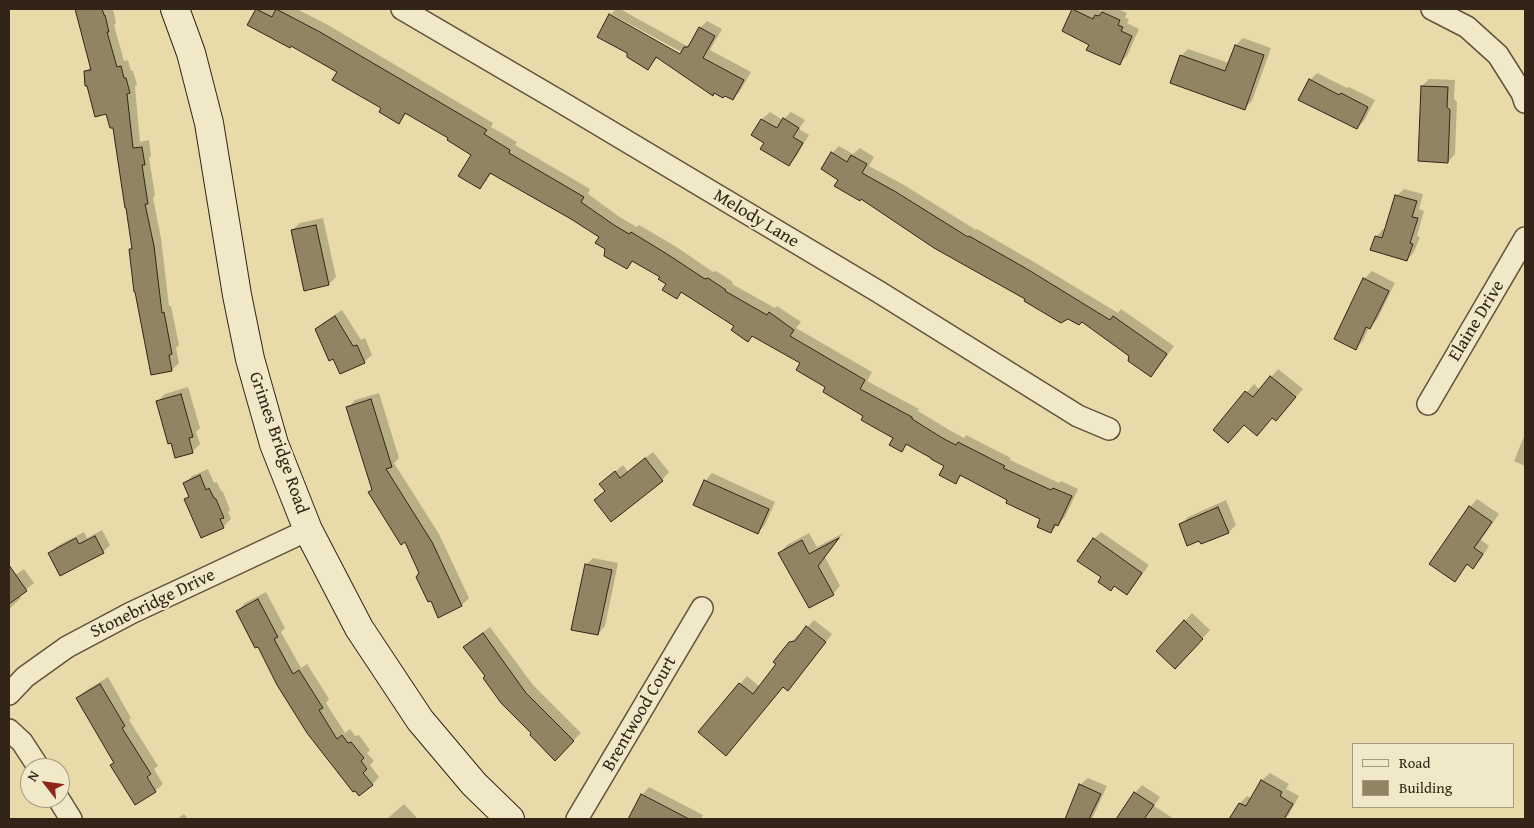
<!DOCTYPE html>
<html>
<head>
<meta charset="utf-8">
<style>
	body { margin:0 }
	#map { position:relative; width:1534px; height:828px; overflow:hidden; background:#e8dba9; font-family:"Gentium Book Plus",serif }
	canvas { display:block }
	.frame { position:absolute; inset:0; border:10px solid #322517; pointer-events:none }
	.legend { position:absolute; left:1352px; top:743px; width:162px; height:65px; box-sizing:border-box; background:#f0e8c7; border:1px solid #a49a81; margin:0; padding:6px 9px; list-style:none; font-size:15px; color:#322517 }
	.legend li { display:flex; align-items:center; gap:10px; height:25px }
	.legend b { width:25px; border:1px solid #a49a81 }
	.north { position:absolute; left:20px; top:758px; width:50px; height:50px; box-sizing:border-box; background:#f0e8c7; border:1px solid #a49a81; border-radius:50%; rotate:300deg; font-size:14px; font-weight:700; line-height:20px; text-align:center; color:#322517 }
	.north::after { content:''; display:block; margin:auto; width:18px; height:22px; background:#8f2418; clip-path:polygon(50% 0,100% 100%,50% 72%,0 100%) }
</style>
</head>
<body>
<div id="map">
<canvas width="1534" height="828"></canvas>
<div class="frame"></div>
<ul class="legend">
<li><b style="height:6px;background:#f0e8c7"></b>Road</li>
<li><b style="height:14px;background:#918463"></b>Building</li>
</ul>
<div class="north">N</div>
</div>
<script>
const context = document.querySelector('canvas').getContext('2d');
context.lineJoin = 'round';
function fill(path, color) { context.fillStyle = color; context.fill(path, 'evenodd'); }
const shape = rows => new Path2D(rows.map(r => 'M' + r).join(''));
function strokePath(path, color, width, dash) { context.strokeStyle = color; context.lineWidth = width; context.lineCap = dash ? 'butt' : 'round'; context.setLineDash(dash || []); context.stroke(path); }
function write(font, color, halo, rows, align = 'center') {
  context.font = font + ' "Gentium Book Plus",serif'; context.lineWidth = 4; context.setLineDash([]); context.textBaseline = 'middle'; context.strokeStyle = halo; context.fillStyle = color; for (const [text, x, y, turn = 0] of rows) {
    context.save(); context.translate(x, y); context.rotate((+turn || 0) * Math.PI / 180); context.textAlign = isNaN(turn) ? turn : align; if (halo) context.strokeText(text, 0, 0); context.fillText(text, 0, 0); context.restore();
  }
}
fill(shape([
	[73,9,113,9,116,23,114,25,124,61,128,60,131,71,133,71,137,84,135,87,140,142,149,140,151,156,149,158,155,195,153,198,161,238,169,306,171,306,179,345,176,348,179,363,172,370,130,250,133,248,114,126,86,71,91,66,76,10],
	[257,9,297,9,328,25,493,123,491,127,517,142,515,145,590,189,588,194,621,218,637,227,639,225,675,246,713,272,716,271,733,282,732,284,775,308,777,306,801,322,796,328,872,372,867,381,919,409,918,411,951,431,964,438,966,435,1011,458,1010,460,1059,483,1061,481,1078,489,1065,517,1051,532,1042,518,963,475,955,482,946,466,908,444,901,451,895,437,827,387,802,363,736,326,682,292,676,298,661,276,634,260,627,268,606,249,601,236,492,172,487,180,480,187,473,154,450,138,407,113,399,122,338,72,291,45,249,25],
	[616,9,620,9,687,46,693,40,700,28,707,21,722,29,710,50,751,72,740,91,733,99,658,57,648,68,628,53,598,36,611,14,611,16,685,58,687,55,611,14],
	[1074,9,1095,9,1101,11,1103,9,1118,9,1127,13,1125,18,1129,19,1127,23,1139,29,1127,56,1119,63,1090,44,1064,30],
	[1243,38,1271,48,1252,101,1245,108,1181,56,1188,49,1229,63,1236,45],
	[1317,73,1347,88,1349,87,1375,100,1364,121,1357,128,1310,80],
	[1429,79,1455,80,1454,99,1457,102,1455,154,1448,162,1422,86],
	[770,112,783,120,791,112,805,120,799,129,809,135,796,157,789,164,766,142,753,134,762,119],
	[839,146,853,154,860,148,874,157,869,166,904,185,976,230,977,229,1034,262,1118,313,1121,309,1174,346,1158,368,1151,375,1130,355,1082,321,1027,299,839,179,832,153],
	[1404,189,1423,194,1419,209,1424,211,1417,236,1420,237,1414,252,1407,260,1376,237,1383,229,1386,230,1396,196],
	[323,218,336,277,329,284,292,230,300,223],
	[1372,271,1395,283,1377,320,1369,327,1363,341,1355,349,1364,279],
	[342,310,361,340,365,338,372,355,364,362,316,330,324,322],
	[1278,369,1303,389,1276,420,1273,417,1214,430,1254,384,1260,390],
	[188,387,200,428,196,432,200,444,193,451,157,402,165,394],
	[379,393,399,458,394,463,439,534,469,598,462,605,421,573,406,541,373,490,348,408,355,400],
	[1525,434,1525,466,1514,461],
	[653,452,669,472,662,480,606,490,601,484,623,465,628,472],
	[208,469,214,483,217,482,221,491,223,492,230,510,228,512,231,519,223,527,186,499,190,495,185,483,192,476],
	[712,473,775,502,765,525,758,532,705,481],
	[1477,499,1499,514,1481,540,1489,546,1480,560,1473,567,1468,563,1454,580,1470,507],
	[1226,500,1236,525,1229,532,1181,525,1188,517],
	[102,530,110,545,103,552,50,553,57,546,84,532,87,538],
	[1101,532,1149,565,1134,586,1127,594,1103,576,1094,539],
	[809,533,817,547,843,533,825,557,840,586,833,594,780,553,787,545],
	[593,558,618,563,605,626,598,634,586,565],
	[24,569,34,583,19,595,21,598,9,609,9,579],
	[266,592,285,628,281,632,301,668,307,664,329,699,326,703,345,733,350,729,355,736,359,735,370,750,367,753,374,761,370,765,379,777,372,785,259,645,238,611,245,603],
	[1192,613,1210,630,1183,660,1158,651],
	[814,620,832,634,795,682,788,690,783,686,699,732,747,676,760,687,778,663,790,643,798,635,801,634],
	[490,627,533,685,581,733,555,759,486,676,465,647,472,640],
	[108,677,131,718,129,720,158,766,154,769,163,784,155,791,136,803,115,763,78,698,85,691],
	[1270,773,1289,784,1286,789,1299,796,1288,816,1285,819,1274,819,1264,814,1256,815,1253,819,1231,819,1240,803,1247,796,1252,799,1262,780],
	[1088,778,1107,786,1092,819,1066,819,1080,785],
	[1142,785,1160,797,1154,806,1174,819,1117,819,1135,793],
	[649,787,703,815,701,819,632,819,630,818,642,795],
	[404,804,418,819,387,819],
	[184,814,188,819,177,819]
]), '#0003');
const building = shape([
	[75,9,102,9,104,15,105,15,109,32,107,32,117,67,121,66,124,78,126,78,130,93,127,94,133,148,142,147,145,165,142,165,148,204,145,204,154,246,162,313,164,312,172,354,169,355,172,371,151,375,135,292,134,292,129,249,132,249,126,208,125,208,113,128,110,128,106,114,95,117,87,86,85,86,84,71,91,70,75,9],
	[256,9,272,17,276,9,320,32,487,130,484,134,510,150,509,153,584,197,581,202,614,225,629,234,631,232,667,254,705,279,708,278,726,290,725,291,767,315,769,312,794,330,790,336,865,380,860,389,912,417,912,419,944,439,956,445,958,442,1005,466,1003,468,1051,490,1053,488,1072,496,1058,526,1055,524,1051,533,1037,527,1040,519,1006,503,1007,500,960,475,956,484,939,475,944,466,931,459,931,458,906,444,902,452,889,445,893,438,861,420,863,416,823,392,825,387,796,370,800,363,752,336,748,342,731,330,734,326,681,292,677,299,662,290,666,284,658,279,660,277,632,261,627,269,604,256,605,249,595,243,599,237,571,219,490,173,480,189,458,176,471,155,447,140,448,138,405,113,399,124,379,112,381,108,332,80,337,72,291,46,290,48,247,25,256,9],
	[1072,9,1093,19,1095,15,1099,16,1102,12,1120,20,1118,25,1123,27,1121,31,1132,36,1120,65,1086,50,1089,45,1062,31,1072,9],
	[609,14,680,54,684,47,688,47,699,27,715,36,703,58,744,80,733,100,725,96,723,98,714,93,713,96,656,57,648,70,627,57,627,53,597,37,609,14],
	[1235,45,1264,55,1245,110,1170,83,1180,55,1225,71,1235,45],
	[1309,79,1339,95,1341,93,1368,107,1357,129,1298,100,1309,79],
	[1421,86,1448,87,1447,107,1450,110,1448,163,1418,161,1421,86],
	[783,118,799,128,793,137,803,143,789,166,760,149,764,143,751,135,761,119,777,128,783,118],
	[831,152,847,162,851,155,867,164,862,173,896,192,968,237,969,236,1027,269,1110,320,1113,316,1167,354,1151,377,1128,361,1129,356,1082,322,1079,325,1068,319,1061,323,1024,301,1025,299,934,248,861,199,860,201,834,186,838,180,821,169,831,152],
	[1395,195,1417,201,1412,217,1418,218,1410,243,1413,244,1407,261,1370,250,1375,236,1382,238,1395,195],
	[316,225,329,285,304,291,291,230,316,225],
	[1363,278,1389,291,1370,329,1366,327,1356,350,1334,339,1363,278],
	[335,316,353,346,357,345,365,363,340,374,333,359,329,361,315,329,335,316],
	[1270,376,1296,397,1276,421,1272,418,1257,436,1244,425,1228,443,1213,430,1245,391,1253,397,1270,376],
	[181,394,193,437,189,438,193,453,175,458,171,443,168,444,156,401,181,394],
	[371,399,392,467,386,469,432,542,462,606,438,618,431,601,428,602,416,577,419,573,405,542,401,545,368,492,372,490,346,407,371,399],
	[645,458,663,481,611,522,594,500,605,491,599,484,615,471,620,478,645,458],
	[200,475,206,490,209,488,214,498,216,499,224,518,220,519,224,528,201,538,184,499,189,497,183,483,200,475],
	[704,480,769,509,758,534,693,505,704,480],
	[1469,506,1492,522,1474,548,1483,554,1473,569,1467,564,1455,582,1429,564,1469,506],
	[1218,507,1229,533,1201,544,1199,541,1187,546,1179,524,1218,507],
	[95,536,104,553,60,576,48,553,76,538,79,544,95,536],
	[839,538,818,566,834,595,809,608,778,553,802,540,809,554,839,538],
	[1093,538,1142,573,1127,595,1114,586,1111,591,1098,582,1101,577,1077,561,1093,538],
	[585,564,612,570,598,635,571,630,585,564],
	[9,565,27,591,9,604,9,565],
	[258,599,278,637,274,639,293,674,299,670,323,708,319,710,337,739,342,735,348,743,351,742,364,758,361,761,367,769,363,773,373,785,359,796,355,791,353,792,307,733,277,685,258,647,255,648,236,611,258,599],
	[1184,620,1203,639,1175,669,1156,651,1184,620],
	[806,626,826,642,788,691,783,687,726,756,698,732,739,683,753,694,776,664,773,662,789,642,795,641,806,626],
	[483,633,526,693,574,741,555,761,530,735,531,733,501,703,483,678,485,676,463,647,483,633],
	[100,684,125,726,122,728,151,774,147,777,156,792,135,805,110,765,114,763,76,698,100,684],
	[1261,780,1282,792,1280,796,1293,804,1284,819,1229,819,1239,803,1246,806,1261,780],
	[1079,784,1101,794,1089,819,1065,819,1079,784],
	[1134,792,1154,805,1144,819,1116,819,1134,792],
	[641,794,689,819,628,819,641,794]
]);
fill(building, '#918463');
strokePath(building, '#322517', 1);
const street = shape([
	[402,9,561,102,879,292,1078,416,1109,429],
	[1432,9,1467,27,1498,55,1522,93,1525,102],
	[1428,404,1525,238],
	[9,694,25,677,67,647,131,613,308,530],
	[9,730,22,742,39,768],
	[58,798,71,819],
	[577,819,702,608]
]);
const secondary = shape([
	[175,9,191,53,209,123,237,295,250,359,274,444,308,530,359,628,420,720,474,784,510,819]
]);
strokePath(street, '#60523c', 24);
strokePath(secondary, '#322517', 30);
strokePath(street, '#f0e8c7', 21);
strokePath(secondary, '#f0e8c7', 28);
write('18px', '#322517', '#f0e8c7', [
	["Melody Lane",756,219,31],
	["Elaine Drive",1477,321,-59],
	["Grimes Bridge Road",278,443,71],
	["Stonebridge Drive",153,604,-26],
	["Brentwood Court",640,714,-60]
]);
</script>
</body>
</html>
